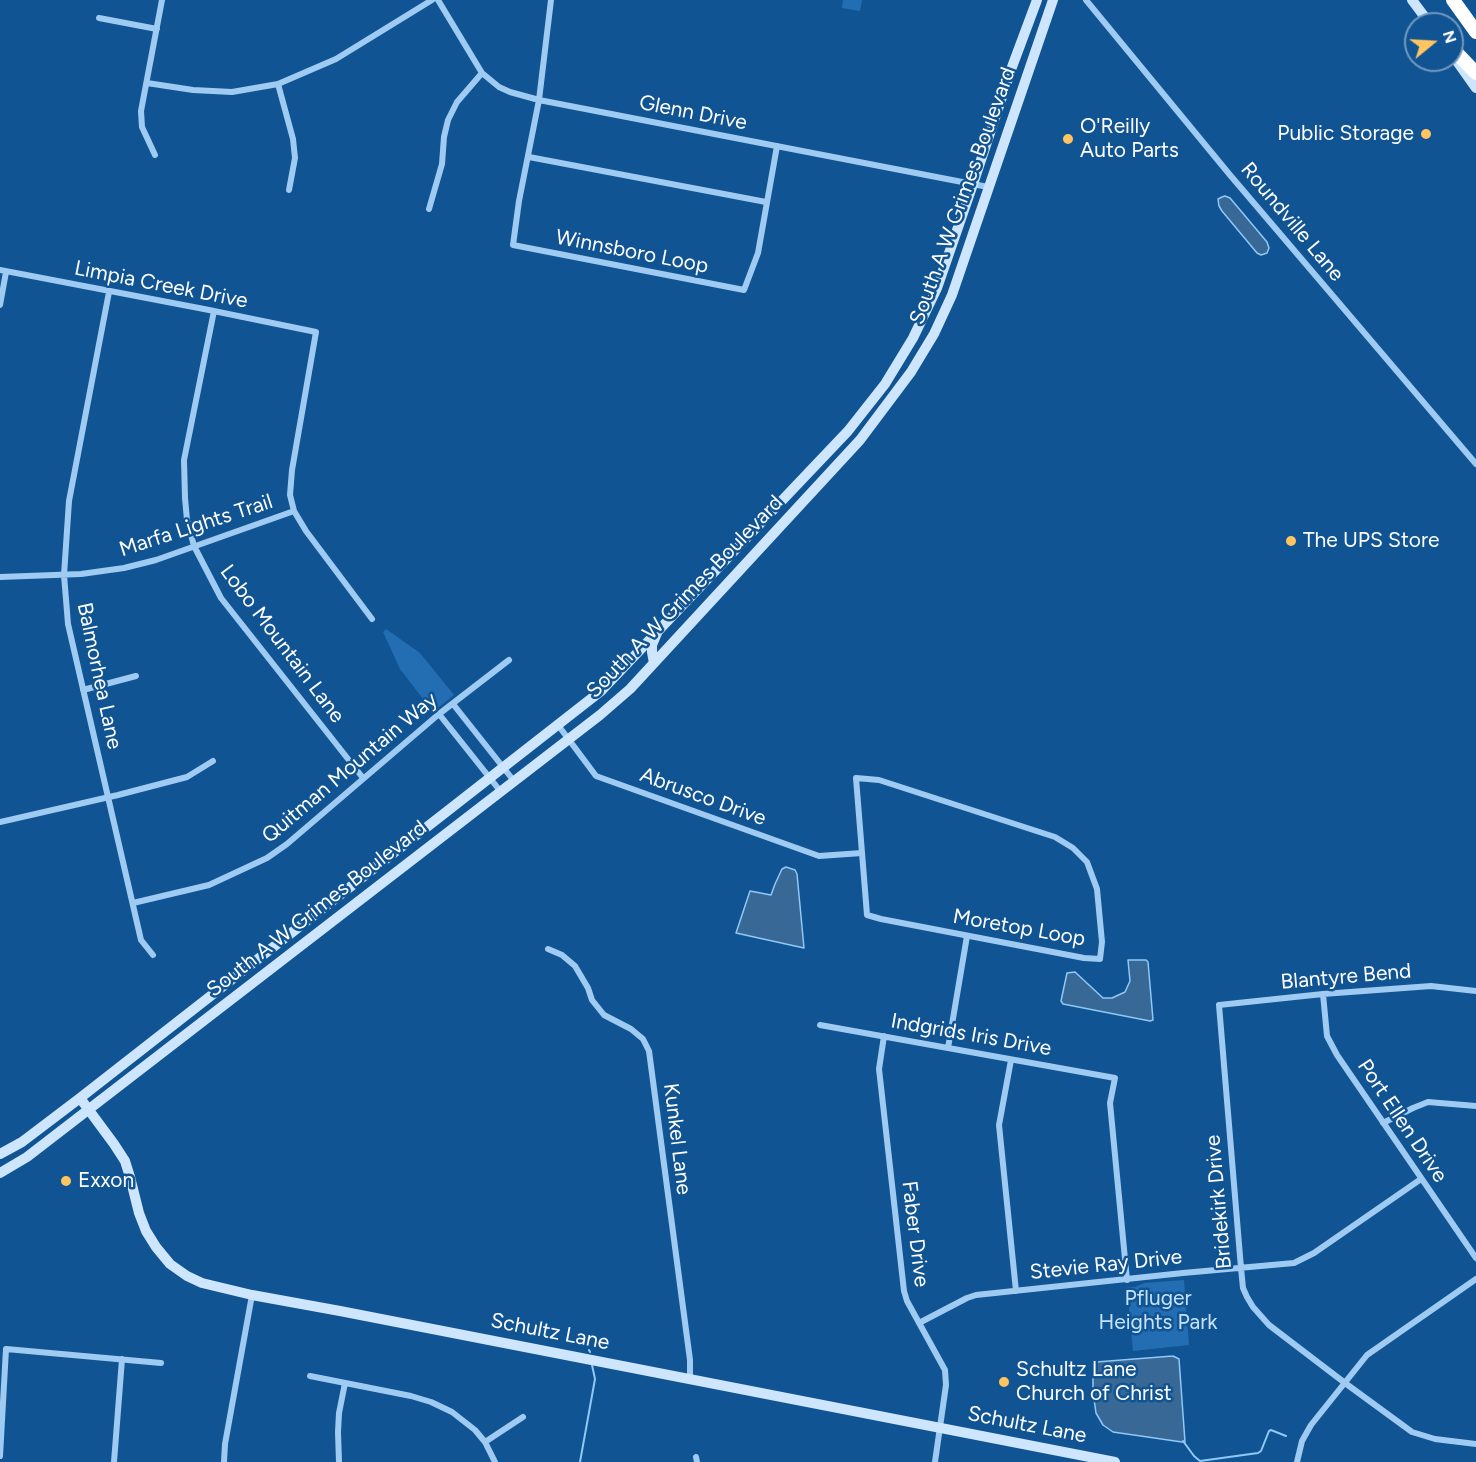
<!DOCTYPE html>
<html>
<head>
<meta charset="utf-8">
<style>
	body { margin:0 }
	#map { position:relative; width:1476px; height:1462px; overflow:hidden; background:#115493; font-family:Figtree,sans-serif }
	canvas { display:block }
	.north { position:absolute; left:1404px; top:12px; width:60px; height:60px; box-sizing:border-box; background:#115493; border:2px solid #7098be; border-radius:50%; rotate:72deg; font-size:16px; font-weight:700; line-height:24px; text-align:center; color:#fff }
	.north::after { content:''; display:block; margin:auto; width:21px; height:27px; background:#ffc560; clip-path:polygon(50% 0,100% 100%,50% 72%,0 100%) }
</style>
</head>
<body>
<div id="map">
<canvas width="1476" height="1462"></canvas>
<div class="north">N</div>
</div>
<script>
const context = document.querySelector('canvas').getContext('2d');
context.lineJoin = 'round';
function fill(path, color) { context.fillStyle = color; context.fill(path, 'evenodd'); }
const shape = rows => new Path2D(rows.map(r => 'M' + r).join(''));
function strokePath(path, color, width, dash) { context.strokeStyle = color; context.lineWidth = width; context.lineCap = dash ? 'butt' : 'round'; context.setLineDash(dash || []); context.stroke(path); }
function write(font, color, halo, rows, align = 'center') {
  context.font = font + ' Figtree,sans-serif'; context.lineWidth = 5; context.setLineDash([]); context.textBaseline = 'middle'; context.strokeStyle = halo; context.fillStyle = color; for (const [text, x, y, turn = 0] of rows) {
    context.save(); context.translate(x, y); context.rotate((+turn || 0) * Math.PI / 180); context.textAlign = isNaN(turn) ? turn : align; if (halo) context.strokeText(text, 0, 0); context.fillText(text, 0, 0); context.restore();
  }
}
fill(shape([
	[843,0,862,0,860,11,842,8],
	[386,629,420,653,454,695,433,712,400,669,383,632],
	[1184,1280,1189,1345,1133,1351,1127,1287,1135,1287,1144,1283]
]), '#236eb2');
const water = shape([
	[1225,196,1230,198,1267,242,1269,248,1267,253,1261,255,1257,253,1222,211,1219,206,1218,199,1222,197,1225,196],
	[786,867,795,870,797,874,804,948,736,933,750,891,771,895,775,884,782,869,786,867],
	[1128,960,1146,960,1148,962,1153,1020,1150,1021,1063,1004,1061,1001,1067,973,1075,972,1103,998,1112,998,1125,992,1130,981,1128,960],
	[1173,1356,1179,1359,1185,1442,1182,1442,1113,1432,1103,1425,1096,1413,1093,1392,1093,1370,1096,1362,1173,1356]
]);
fill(water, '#376896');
strokePath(water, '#90c8f6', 1.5);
strokePath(shape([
	[589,1350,590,1352],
	[1183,1441,1194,1456,1200,1461,1258,1453,1261,1451,1269,1431,1271,1430,1286,1436],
	[580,1462,595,1379,592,1365]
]), '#90c8f6', 2);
strokePath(shape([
	[438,0,482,73,499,87,510,92,539,100,988,187],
	[551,0,539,100,519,201,513,245,744,290,758,253,777,146],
	[1086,0,1230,175,1476,464],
	[99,18,157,29],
	[147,83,193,90,232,92,278,84,336,59,432,0],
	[278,84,293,139,295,158,289,190],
	[155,155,142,127,141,111,162,0],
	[529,157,766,202],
	[429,209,442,164,444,137,448,120,457,102,482,73],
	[0,270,204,309,316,332,292,470,290,495,294,511,306,531,372,619],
	[109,292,69,501,64,575,68,624,108,797,141,940,153,955],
	[0,305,6,272],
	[214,311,184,460,185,498,187,520,194,546,221,598,363,778],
	[0,577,81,574,124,568,156,560,294,511],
	[83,690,136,676],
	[453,704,514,781],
	[439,714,501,792],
	[558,725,596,776,819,856,862,853],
	[856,778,879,780,1055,837,1073,848,1087,862,1097,889,1102,942,1100,959,1084,958,881,919,867,915,856,778],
	[0,822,118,795,187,777,213,761],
	[133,903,209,885,267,858,287,844,439,714,509,660],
	[548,949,562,955,575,966,588,988,592,1000,604,1015,631,1029,643,1039,649,1051,690,1360,690,1379],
	[1476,991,1431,986,1323,994,1219,1005,1241,1268,1243,1288,1247,1297,1253,1307,1269,1325,1345,1383,1412,1432,1435,1439,1476,1444],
	[1323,994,1327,1036,1337,1055,1476,1258],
	[820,1025,1115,1078,1110,1103,1127,1280],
	[884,1036,879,1069,904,1291,907,1301,945,1370,946,1385,935,1462],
	[948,1048,967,936],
	[1011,1060,999,1125,1016,1291],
	[1383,1123,1413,1108,1428,1102,1476,1106],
	[919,1323,967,1298,976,1295,1183,1273,1294,1263,1314,1253,1421,1179],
	[310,1376,411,1396,431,1402,452,1412,475,1430,485,1442,495,1462],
	[485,1442,523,1417],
	[0,1456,6,1349,161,1363],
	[696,1457,697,1462],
	[114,1462,122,1359],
	[224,1462,225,1444,252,1295],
	[339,1462,338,1432,339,1413,345,1383],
	[1297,1462,1302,1441,1311,1425,1367,1355,1476,1279]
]), '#9fcbf3', 6);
strokePath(shape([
	[1412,0,1430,24],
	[1454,57,1476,88],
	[654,663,652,652,652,645,657,633],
	[80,1098,114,1144,125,1161,130,1177,139,1213,146,1231,156,1247,170,1264,187,1276,202,1283,252,1295,340,1311,1115,1462],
	[0,1154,22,1142,80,1098,601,691,848,431,885,384,913,338,937,288,973,184,1012,67,1037,0],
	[0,1173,27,1157,600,715,630,689,860,440,911,372,934,334,952,295,1053,0]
]), '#cee6fd', 10);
strokePath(shape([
	[1453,0,1476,32],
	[1452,48,1476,73]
]), '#fff', 14);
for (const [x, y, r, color] of [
	[1426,134,6,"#ffc560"],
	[1068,139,6,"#ffc560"],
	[1291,541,6,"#ffc560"],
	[66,1181,6,"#ffc560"],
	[1004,1382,6,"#ffc560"]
]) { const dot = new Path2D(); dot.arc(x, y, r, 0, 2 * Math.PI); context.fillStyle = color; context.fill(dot); strokePath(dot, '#115493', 2); }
write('21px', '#fff', '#115493', [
	["Glenn Drive",693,113,11],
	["South A W Grimes Boulevard",963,196,-70],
	["Roundville Lane",1292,222,50],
	["Winnsboro Loop",632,252,11],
	["Limpia Creek Drive",161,285,11],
	["Marfa Lights Trail",196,526,-18],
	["South A W Grimes Boulevard",685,597,-46],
	["Lobo Mountain Lane",282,644,53],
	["Balmorhea Lane",99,676,78],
	["Quitman Mountain Way",350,768,-40],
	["Abrusco Drive",703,797,20],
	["South A W Grimes Boulevard",317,909,-38],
	["Moretop Loop",1019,928,10],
	["Blantyre Bend",1346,977,-5],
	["Indgrids Iris Drive",971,1035,10],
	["Port Ellen Drive",1402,1121,56],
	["Kunkel Lane",677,1139,83],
	["Bridekirk Drive",1219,1202,-95],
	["Faber Drive",915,1234,83],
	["Stevie Ray Drive",1106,1265,-6],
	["Schultz Lane",550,1332,11],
	["Schultz Lane",1027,1425,11]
]);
write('21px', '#fff', '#115493', [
	["O'Reilly",1080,127],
	["Auto Parts",1080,151],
	["Public Storage",1414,134,"right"],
	["The UPS Store",1303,541],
	["Exxon",78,1181],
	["Schultz Lane",1016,1370],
	["Church of Christ",1016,1394]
], 'left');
write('21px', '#c6e3fd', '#115493', [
	["Pfluger",1158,1299],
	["Heights Park",1158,1323]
]);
</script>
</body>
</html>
